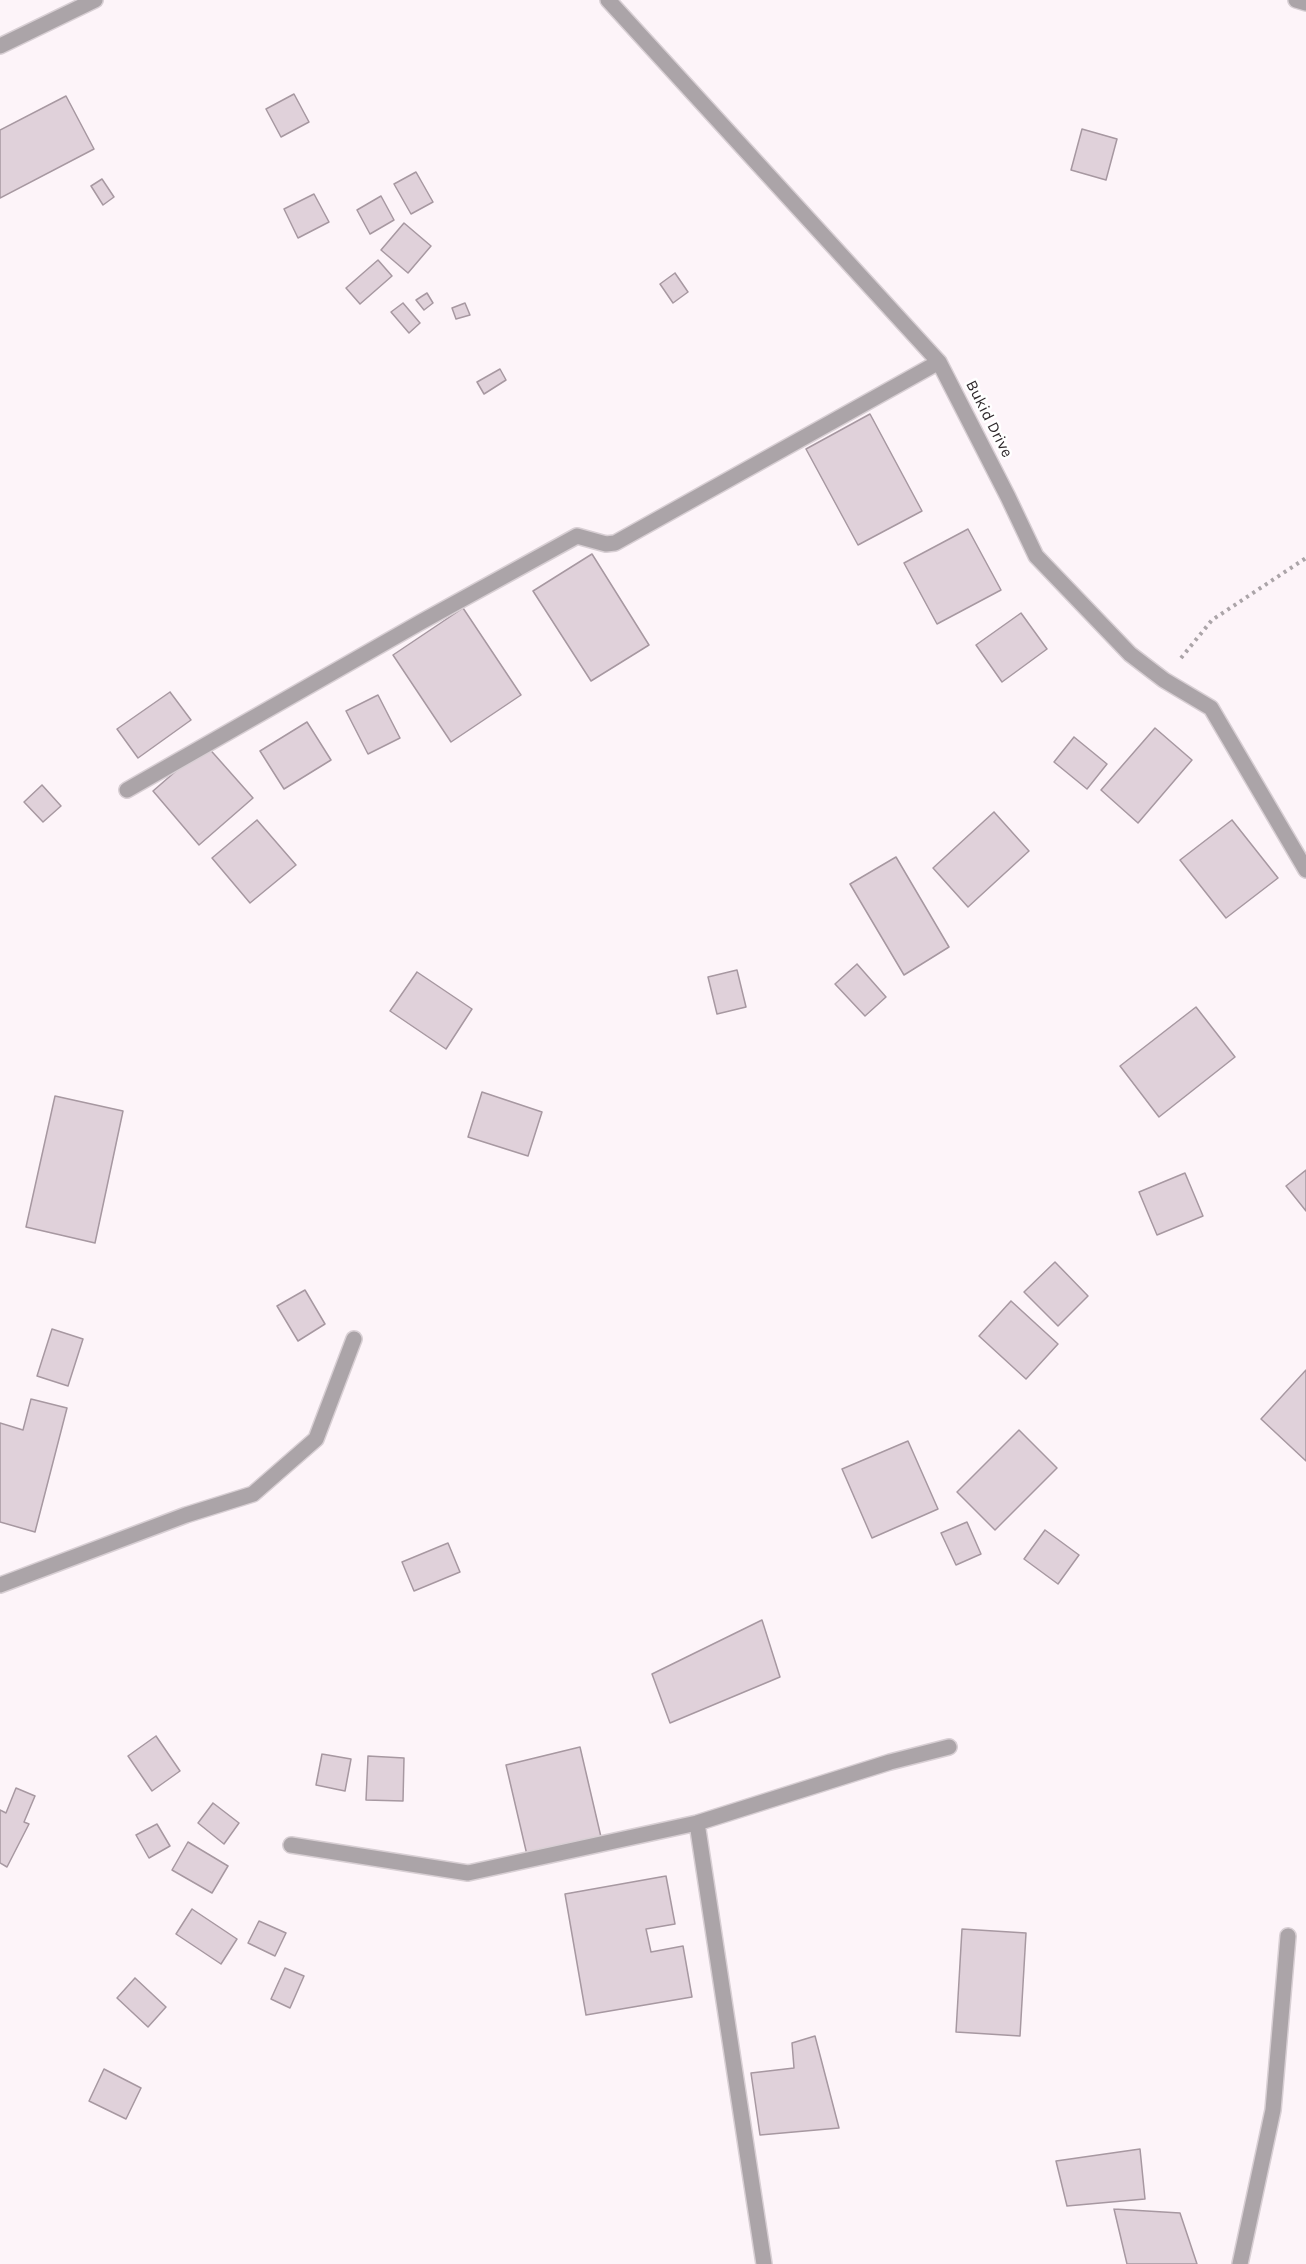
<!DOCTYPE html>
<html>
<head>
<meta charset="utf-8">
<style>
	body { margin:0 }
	canvas { display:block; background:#fdf4f9 }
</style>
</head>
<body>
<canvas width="1306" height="2264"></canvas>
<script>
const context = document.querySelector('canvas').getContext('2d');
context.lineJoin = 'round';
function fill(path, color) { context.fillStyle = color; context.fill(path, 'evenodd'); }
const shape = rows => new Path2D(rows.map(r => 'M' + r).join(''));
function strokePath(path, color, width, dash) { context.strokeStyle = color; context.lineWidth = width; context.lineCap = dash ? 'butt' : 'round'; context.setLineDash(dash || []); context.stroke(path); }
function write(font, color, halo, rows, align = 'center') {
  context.font = font + ' Karla,sans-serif'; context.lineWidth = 5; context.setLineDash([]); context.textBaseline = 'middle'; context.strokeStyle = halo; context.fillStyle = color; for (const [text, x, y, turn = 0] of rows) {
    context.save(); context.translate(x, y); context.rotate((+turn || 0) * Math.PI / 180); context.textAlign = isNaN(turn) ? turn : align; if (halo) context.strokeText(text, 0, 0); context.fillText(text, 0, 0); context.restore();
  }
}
const building = shape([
	[294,94,309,122,281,137,266,109,294,94],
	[66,96,94,149,0,198,0,130,66,96],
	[1082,129,1117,139,1106,180,1071,170,1082,129],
	[416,172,433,202,411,214,394,184,416,172],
	[102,179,114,197,103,205,91,186,102,179],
	[314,194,329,222,298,238,284,209,314,194],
	[381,196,394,220,370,234,357,210,381,196],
	[404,223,431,246,408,273,381,250,404,223],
	[378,260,392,276,360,304,346,288,378,260],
	[675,273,688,292,673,303,660,284,675,273],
	[427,293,433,303,424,310,416,300,427,293],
	[403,303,420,323,409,333,391,312,403,303],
	[465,303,470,315,456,319,452,308,465,303],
	[500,369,506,380,484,394,477,382,500,369],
	[870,414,922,511,858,545,806,449,870,414],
	[968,529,1001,590,937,624,904,563,968,529],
	[592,554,649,645,591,681,533,591,592,554],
	[463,608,521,695,451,742,393,655,463,608],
	[1021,613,1047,649,1002,682,976,645,1021,613],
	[170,692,191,720,138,758,117,729,170,692],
	[378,695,400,738,368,754,346,711,378,695],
	[307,722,331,760,284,789,260,751,307,722],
	[1155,728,1192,760,1138,823,1101,790,1155,728],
	[1074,737,1107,764,1087,789,1054,762,1074,737],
	[206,745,253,798,199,845,153,791,206,745],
	[42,785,61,806,43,822,24,802,42,785],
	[994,812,1029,851,968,907,933,868,994,812],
	[257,820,296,865,250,903,212,858,257,820],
	[1232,820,1278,878,1226,918,1180,860,1232,820],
	[896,857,949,947,904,975,850,884,896,857],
	[857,964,886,997,865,1016,835,984,857,964],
	[737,970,746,1007,717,1014,708,977,737,970],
	[417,972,472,1009,446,1049,390,1011,417,972],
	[1196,1007,1235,1057,1159,1117,1120,1066,1196,1007],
	[482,1092,542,1112,528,1156,468,1137,482,1092],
	[55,1096,123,1111,95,1243,26,1227,55,1096],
	[1306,1170,1306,1211,1286,1186,1306,1170],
	[1185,1173,1203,1216,1157,1235,1139,1192,1185,1173],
	[1055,1262,1088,1296,1058,1326,1024,1292,1055,1262],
	[305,1290,325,1324,298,1341,277,1306,305,1290],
	[1011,1301,1058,1344,1026,1379,979,1336,1011,1301],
	[52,1329,83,1339,68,1386,37,1376,52,1329],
	[1306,1370,1306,1461,1261,1419,1306,1370],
	[31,1399,67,1408,35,1532,0,1522,0,1423,23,1430,31,1399],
	[1019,1430,1057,1468,995,1530,957,1492,1019,1430],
	[908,1441,938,1509,872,1538,842,1469,908,1441],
	[967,1522,981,1554,956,1565,941,1533,967,1522],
	[1045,1530,1079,1555,1058,1584,1024,1559,1045,1530],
	[448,1543,460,1572,414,1591,402,1562,448,1543],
	[762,1620,780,1677,670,1723,652,1674,762,1620],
	[156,1736,180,1771,152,1791,128,1756,156,1736],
	[580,1747,601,1837,527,1855,506,1765,580,1747],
	[322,1754,351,1759,345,1791,316,1785,322,1754],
	[368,1756,404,1758,403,1801,366,1800,368,1756],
	[16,1788,35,1796,24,1822,29,1824,7,1867,0,1863,0,1810,6,1813,16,1788],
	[213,1803,239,1823,224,1844,198,1823,213,1803],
	[157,1824,170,1846,149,1858,136,1835,157,1824],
	[188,1842,228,1866,212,1893,172,1870,188,1842],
	[666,1876,675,1924,646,1929,651,1952,683,1946,692,1997,586,2015,565,1894,666,1876],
	[192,1909,237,1939,221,1964,176,1934,192,1909],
	[259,1921,286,1933,275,1956,248,1943,259,1921],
	[962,1929,1026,1933,1020,2036,956,2032,962,1929],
	[285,1968,304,1976,290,2008,271,1999,285,1968],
	[135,1978,166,2007,148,2027,117,1998,135,1978],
	[815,2036,839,2128,760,2135,751,2073,794,2068,792,2043,815,2036],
	[104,2069,141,2088,126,2119,89,2101,104,2069],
	[1140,2149,1145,2199,1067,2206,1056,2161,1140,2149],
	[1114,2209,1180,2213,1197,2264,1127,2264,1114,2209]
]);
fill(building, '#e0d1da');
strokePath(building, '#a798a1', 1.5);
const minor = shape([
	[608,0,939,362,1008,497,1036,556,1130,654,1164,680,1211,708,1306,870],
	[1296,0,1306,3],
	[0,46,95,0],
	[127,790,421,622,577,536,606,544,615,543,939,362],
	[0,1585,186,1515,253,1494,316,1439,354,1339],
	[697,1823,764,2264],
	[291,1845,468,1873,697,1823,890,1762,949,1747],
	[1240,2264,1273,2110,1288,1936]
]);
strokePath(minor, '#d8cfd4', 18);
strokePath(shape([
	[1181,658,1212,620,1306,558]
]), '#aba4a8', 4, [3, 4.5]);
strokePath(minor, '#aba4a8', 15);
write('16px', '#2e282b', '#fff', [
	["Bukid Drive",989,419,63]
]);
</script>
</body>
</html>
